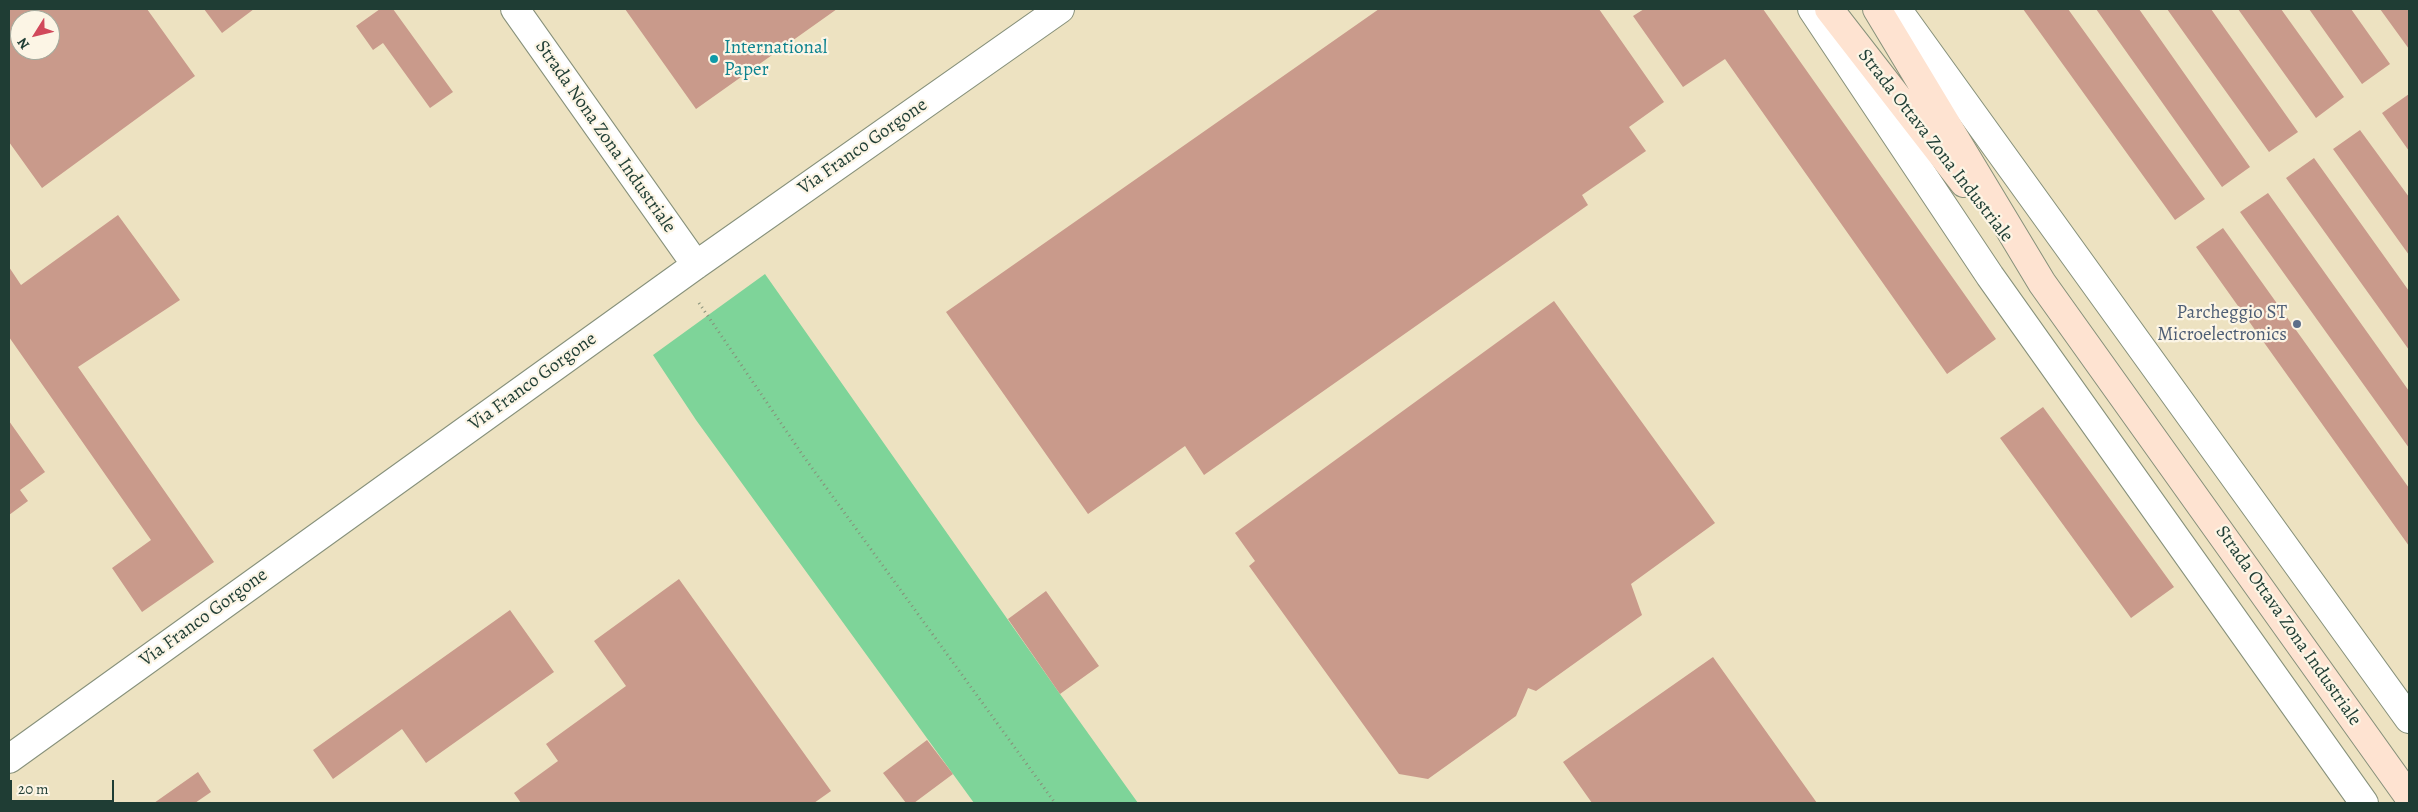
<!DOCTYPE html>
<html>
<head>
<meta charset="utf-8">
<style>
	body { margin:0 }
	#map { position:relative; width:2418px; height:812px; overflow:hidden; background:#ede2c1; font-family:Alegreya,serif }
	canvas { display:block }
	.frame { position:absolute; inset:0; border:10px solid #1f3d34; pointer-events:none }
	.north { position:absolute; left:10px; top:10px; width:50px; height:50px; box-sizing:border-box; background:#fcf5e5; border:1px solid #a4ab9e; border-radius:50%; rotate:234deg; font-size:14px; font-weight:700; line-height:20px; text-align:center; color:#1f3d34 }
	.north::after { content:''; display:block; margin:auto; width:18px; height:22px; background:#d1495b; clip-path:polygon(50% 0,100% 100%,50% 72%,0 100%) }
	.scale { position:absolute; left:10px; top:780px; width:104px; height:22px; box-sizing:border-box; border:2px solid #1f3d34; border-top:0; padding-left:6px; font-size:15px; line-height:18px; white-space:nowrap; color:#1f3d34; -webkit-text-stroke:4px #fcf5e5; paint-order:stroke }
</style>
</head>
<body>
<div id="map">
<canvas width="2418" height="812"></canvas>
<div class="frame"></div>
<div class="north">N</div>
<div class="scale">20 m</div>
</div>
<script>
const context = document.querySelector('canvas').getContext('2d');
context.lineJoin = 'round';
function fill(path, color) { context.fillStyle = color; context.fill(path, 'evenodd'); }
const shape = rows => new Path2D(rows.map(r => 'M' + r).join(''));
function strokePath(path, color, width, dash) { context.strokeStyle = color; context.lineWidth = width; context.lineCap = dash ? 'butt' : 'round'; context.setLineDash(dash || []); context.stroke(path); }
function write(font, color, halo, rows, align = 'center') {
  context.font = font + ' Alegreya,serif'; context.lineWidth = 4.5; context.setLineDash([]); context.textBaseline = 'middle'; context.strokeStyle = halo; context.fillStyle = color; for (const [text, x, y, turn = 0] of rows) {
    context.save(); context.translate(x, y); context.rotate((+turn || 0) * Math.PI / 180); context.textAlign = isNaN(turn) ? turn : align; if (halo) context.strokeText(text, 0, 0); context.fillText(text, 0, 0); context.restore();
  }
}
fill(shape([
	[765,274,1060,694,1138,803,974,803,696,420,653,355]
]), '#7ed499');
fill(shape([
	[9,9,147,9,195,76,42,188,9,142],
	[20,20,50,20,50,50,20,50],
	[204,9,254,9,222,33],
	[380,9,393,9,453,92,430,108,383,43,373,50,356,26],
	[625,9,837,9,696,109],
	[1379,9,1599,9,1664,102,1629,127,1646,151,1582,195,1588,205,1204,475,1185,446,1088,514,946,312],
	[1644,9,1763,9,1996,339,1947,374,1725,59,1683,87,1633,16],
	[2023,9,2068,9,2205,199,2175,220],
	[2096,9,2139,9,2250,167,2222,187],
	[2167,9,2211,9,2298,132,2269,152],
	[2238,9,2281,9,2344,97,2316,118],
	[2309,9,2351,9,2390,64,2362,84],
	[2380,9,2409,9,2409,49],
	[2409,94,2409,151,2382,113],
	[2360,130,2409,197,2409,255,2333,149],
	[2314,158,2409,291,2409,350,2286,178],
	[2268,193,2409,391,2409,448,2240,212],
	[118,215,180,300,78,367,214,562,142,612,112,568,151,540,9,337,9,267,21,285],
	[2223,228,2409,488,2409,546,2196,247],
	[1554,301,1715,523,1631,584,1642,615,1536,691,1528,688,1516,716,1428,779,1399,774,1249,566,1255,561,1235,533],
	[2043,407,2174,587,2131,618,2000,438],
	[9,421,45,472,20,490,28,501,9,515],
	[679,579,831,791,814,803,521,803,514,793,558,761,546,744,626,686,594,641],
	[1046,591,1099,666,1060,694,1008,619],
	[510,610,554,672,426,763,402,729,333,779,313,750],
	[1713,657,1817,803,1592,803,1563,762],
	[927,740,953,774,914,803,906,803,883,773],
	[198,772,211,792,195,803,154,803]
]), '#c99a8b');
const minor = shape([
	[515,9,696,265],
	[1812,9,1990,276,2364,803],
	[1897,9,2409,719],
	[9,759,696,265,1060,9]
]);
const secondary = shape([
	[1829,9,1964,183],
	[1877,9,2042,283,2409,797]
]);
strokePath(minor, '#86907a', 30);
strokePath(secondary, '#86907a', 30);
strokePath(shape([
	[699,303,804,457,1055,803]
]), '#86907a', 3, [1, 4]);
strokePath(minor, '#fff', 28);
strokePath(secondary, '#fee3d1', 28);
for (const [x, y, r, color] of [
	[714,59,5,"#0f9aa8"],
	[2297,324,5,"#5c6f8a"]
]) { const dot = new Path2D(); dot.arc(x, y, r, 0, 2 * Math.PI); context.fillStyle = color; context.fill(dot); strokePath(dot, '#fcf5e5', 2); }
write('19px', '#0d838f', '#fcf5e5', [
	["International",724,48],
	["Paper",724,70]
], 'left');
write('19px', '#1f3d34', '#fcf5e5', [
	["Strada Nona Zona Industriale",605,137,55],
	["Strada Ottava Zona Industriale",1935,146,52],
	["Via Franco Gorgone",863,147,-35],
	["Via Franco Gorgone",533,382,-36],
	["Via Franco Gorgone",204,618,-36],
	["Strada Ottava Zona Industriale",2288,626,55]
]);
write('19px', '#4e5e75', '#fcf5e5', [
	["Parcheggio ST",2287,313],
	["Microelectronics",2287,335]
], 'right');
</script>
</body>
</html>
